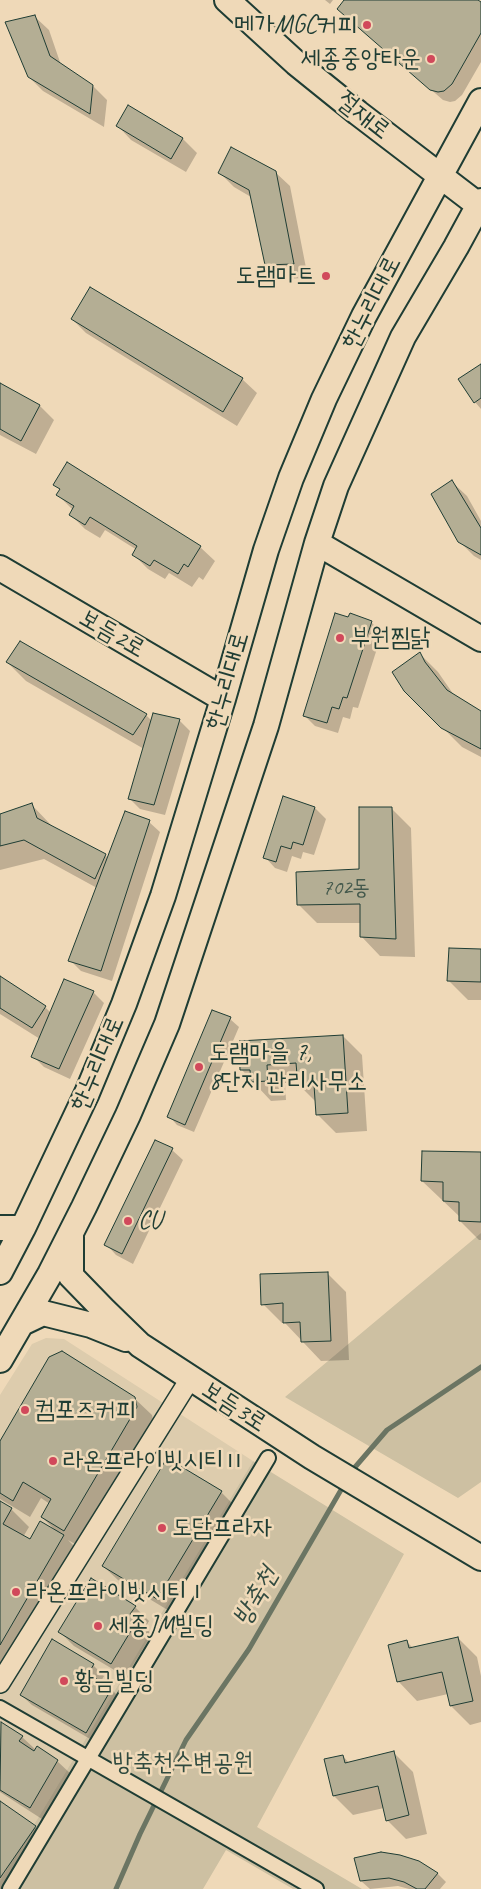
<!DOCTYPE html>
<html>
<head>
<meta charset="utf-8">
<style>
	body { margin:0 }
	canvas { display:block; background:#efd9b8 }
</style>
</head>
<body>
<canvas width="481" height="1889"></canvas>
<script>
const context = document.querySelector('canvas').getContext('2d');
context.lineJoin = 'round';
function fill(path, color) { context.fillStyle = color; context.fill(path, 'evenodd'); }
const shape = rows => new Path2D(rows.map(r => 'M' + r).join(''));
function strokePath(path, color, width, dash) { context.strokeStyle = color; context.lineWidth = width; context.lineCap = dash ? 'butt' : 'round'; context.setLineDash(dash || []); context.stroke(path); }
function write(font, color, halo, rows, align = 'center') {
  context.font = font + ' Caveat,"Poor Story",sans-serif'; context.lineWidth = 5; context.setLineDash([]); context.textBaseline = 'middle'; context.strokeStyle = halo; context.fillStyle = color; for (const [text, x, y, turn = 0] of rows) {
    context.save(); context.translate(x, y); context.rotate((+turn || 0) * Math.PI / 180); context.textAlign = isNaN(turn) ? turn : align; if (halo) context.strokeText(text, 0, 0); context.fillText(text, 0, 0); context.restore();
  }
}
fill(shape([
	[46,1338,64,1339,253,1461,0,1881,0,1395,32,1344]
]), '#ddccad');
fill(shape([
	[481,1233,481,1482,458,1498,285,1397],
	[253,1461,404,1554,257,1827,362,1889,293,1889,226,1850,203,1889,0,1889,0,1881]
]), '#cdc0a2');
fill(shape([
	[325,0,333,0,330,4],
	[345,0,476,0,481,4,481,62,462,95,455,101,450,102,443,100,349,19],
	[34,16,49,30,61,65,93,86,107,100,104,127,43,91,29,77],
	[128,107,183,139,197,153,186,172,131,140,117,125],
	[275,172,290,186,308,278,280,279,266,264,251,197,234,187,220,173],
	[91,289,242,379,257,393,237,426,86,333,72,319],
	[481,365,481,409,475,402],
	[0,384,40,406,54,420,36,454,0,435],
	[67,464,200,547,215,561,203,580,199,577,192,587,169,573,165,579,148,569,134,555,137,550,105,530,100,538,85,529,71,515,72,509,58,495,61,491,55,485],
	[452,482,467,496,481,521,481,560,474,556,459,541],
	[349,619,371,622,382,633,358,708,353,707,350,719,343,717,338,733,315,726,304,715],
	[419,653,438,672,456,698,481,712,481,757,462,747,405,690],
	[7,662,146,715,152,721,179,720,190,731,165,815,140,809,129,798,144,749,26,681],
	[284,798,315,808,326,819,314,855,303,852,301,859,292,856,287,872,275,868,265,857],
	[31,804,50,824,52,827,105,855,108,858,149,822,160,832,112,981,81,971,70,960,97,888,44,859,0,870,0,823],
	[392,809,411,828,415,957,380,956,361,936,361,923,317,923,298,904,360,870],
	[481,950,481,1000,468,1000,449,981],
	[0,978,45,1007,51,1013,93,992,104,1003,70,1079,44,1067,33,1056,40,1039,0,1014],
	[230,1019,239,1027,194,1132,177,1125,169,1116],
	[343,1036,362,1055,367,1131,336,1133,317,1114,317,1103,299,1085,299,1082,285,1083,286,1100,271,1101,242,1070],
	[172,1150,183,1160,133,1264,116,1255,106,1244],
	[481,1154,481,1240,479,1240,460,1221,460,1217,422,1181],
	[327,1273,346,1292,349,1360,321,1361,285,1323,282,1323,263,1304],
	[134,1398,152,1415,154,1425,82,1548,68,1540,81,1553,0,1689,0,1503,11,1509,29,1527,23,1537,30,1541,55,1530,42,1517,50,1504,41,1498,30,1517,0,1499,0,1443],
	[221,1492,235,1506,171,1612,118,1580,103,1566],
	[135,1607,149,1621,145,1628,152,1634,126,1677,74,1646,60,1632],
	[458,1638,477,1657,481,1676,481,1722,470,1725,451,1706,448,1694,417,1701,398,1681,407,1642,413,1648],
	[93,1665,104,1676,100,1683,111,1689,122,1700,97,1743,32,1705,21,1695],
	[1,1724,22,1737,36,1750,57,1761,72,1775,45,1821,0,1792],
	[394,1753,413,1772,427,1834,406,1839,387,1820,384,1808,353,1815,334,1796,326,1760,343,1756,349,1763],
	[0,1802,35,1827,49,1841,16,1889,0,1889],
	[419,1863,438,1874,446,1882,440,1889,409,1889,398,1886,370,1889,361,1881]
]), '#0003');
strokePath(shape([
	[350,1473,387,1430,481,1367],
	[116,1889,140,1834,186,1740,249,1649,345,1483]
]), '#6b7563', 5);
const building = shape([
	[344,0,478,0,481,2,481,33,452,84,444,91,438,92,430,90,337,9,344,0],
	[35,15,50,56,93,85,90,114,28,77,5,22,35,15],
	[128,105,183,138,171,159,116,126,128,105],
	[231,147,276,171,294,264,265,265,249,190,218,173,231,147],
	[90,287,243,378,223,412,71,319,90,287],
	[481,364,481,398,474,403,458,379,481,364],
	[0,383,40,405,21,441,0,429,0,383],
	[67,462,201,546,188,567,184,564,178,574,154,560,150,566,132,555,137,546,90,517,85,525,69,515,74,506,56,495,60,489,53,485,67,462],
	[452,480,481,528,481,555,458,542,431,494,452,480],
	[335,613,348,617,350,613,372,621,347,698,343,697,339,709,332,707,327,723,303,716,335,613],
	[20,641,147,714,133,735,6,662,20,641],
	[420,652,425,662,447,690,481,711,481,749,441,728,404,691,392,672,420,652],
	[153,713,180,719,154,805,128,799,153,713],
	[283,796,315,807,303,845,293,842,291,849,281,846,276,862,263,858,283,796],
	[32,803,37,818,106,854,95,879,24,840,0,846,0,814,32,803],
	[359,807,392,807,396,939,360,937,360,904,297,905,296,872,359,869,359,807],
	[125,811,150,820,101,971,68,961,125,811],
	[449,948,481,949,481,982,447,981,449,948],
	[0,976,46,1006,32,1028,0,1008,0,976],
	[64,979,94,991,59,1069,31,1057,64,979],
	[212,1010,231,1017,185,1125,167,1117,212,1010],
	[343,1035,348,1113,316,1115,314,1085,298,1086,296,1063,267,1065,268,1081,251,1082,250,1070,240,1070,239,1041,343,1035],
	[155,1140,173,1148,122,1254,104,1245,155,1140],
	[422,1151,481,1152,481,1222,459,1221,459,1202,443,1201,443,1182,421,1181,422,1151],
	[328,1272,331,1341,301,1342,300,1322,283,1323,283,1303,261,1305,260,1274,328,1272],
	[62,1351,135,1397,137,1407,64,1531,41,1517,51,1499,23,1482,13,1501,0,1493,0,1441,49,1357,62,1351],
	[167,1458,222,1491,157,1599,102,1566,167,1458],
	[0,1501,12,1508,3,1524,30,1539,40,1521,64,1535,0,1645,0,1501],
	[91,1578,136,1606,130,1614,138,1619,111,1664,58,1632,91,1578],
	[458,1637,473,1701,450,1706,442,1672,397,1682,388,1645,407,1640,409,1648,458,1637],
	[52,1639,94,1664,88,1674,112,1688,86,1733,20,1695,52,1639],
	[1,1722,23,1736,19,1741,34,1751,37,1746,58,1760,30,1808,0,1790,1,1722],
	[394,1751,409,1815,386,1821,378,1786,333,1796,324,1759,343,1755,345,1763,394,1751],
	[0,1801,36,1826,0,1878,0,1801],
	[381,1852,400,1855,419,1861,438,1873,425,1889,417,1889,404,1882,389,1878,360,1881,354,1858,381,1852]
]);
fill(building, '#b4ae94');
strokePath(building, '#1f3d34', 1);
const pedestrian = shape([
	[0,1708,316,1889],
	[10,1889,268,1458]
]);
const minor = shape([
	[0,1683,190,1379]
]);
const tertiary = shape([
	[227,0,296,63,358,113,481,207],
	[317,543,481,639],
	[0,568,223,699],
	[0,1228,23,1228],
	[71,1237,71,1276,103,1309,140,1345,312,1457,481,1558],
	[0,1272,23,1228,87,1093,124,1004,163,896,223,699,266,550,291,478,324,399,364,316,481,101],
	[22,1323,43,1313,91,1325,126,1339],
	[0,1360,50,1274,84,1207,128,1115,167,1024,266,726,317,543,336,486,403,337,456,247,481,201]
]);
strokePath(pedestrian, '#1f3d34', 18);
strokePath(minor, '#1f3d34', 22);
strokePath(tertiary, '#1f3d34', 28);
strokePath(pedestrian, '#efd9b8', 14);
strokePath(minor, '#efd9b8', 19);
strokePath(tertiary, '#efd9b8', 24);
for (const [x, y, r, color] of [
	[367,25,5,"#d1495b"],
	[431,59,5,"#d1495b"],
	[326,276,5,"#d1495b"],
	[340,638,5,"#d1495b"],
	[199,1067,5,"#d1495b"],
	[128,1221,5,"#d1495b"],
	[25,1410,5,"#d1495b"],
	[53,1461,5,"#d1495b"],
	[162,1528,5,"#d1495b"],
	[16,1592,5,"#d1495b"],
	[98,1626,5,"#d1495b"],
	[64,1681,5,"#d1495b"]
]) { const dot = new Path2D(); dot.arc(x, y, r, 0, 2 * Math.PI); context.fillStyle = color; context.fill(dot); strokePath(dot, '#efd9b8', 2); }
write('22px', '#44594c', null, [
	["702동",346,888]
]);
write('25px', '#1f3d34', '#efd9b8', [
	["메가MGC커피",357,25,"right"],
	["세종중앙타운",421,59,"right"],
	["도램마트",316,276,"right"],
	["부원찜닭",350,638],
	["도램마을 7,",209,1053],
	["8단지 관리사무소",209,1082],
	["CU",138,1221],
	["컴포즈커피",35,1410],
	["라온프라이빗시티Ⅱ",63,1461],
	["도담프라자",172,1528],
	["라온프라이빗시티Ⅰ",26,1592],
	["세종JM빌딩",108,1626],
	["황금빌딩",74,1681]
], 'left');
write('25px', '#1f3d34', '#efd9b8', [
	["절재로",363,116,38],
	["한누리대로",372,303,-63],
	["보듬2로",112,634,30],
	["한누리대로",228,681,-74],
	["한누리대로",98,1064,-67],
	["보듬3로",234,1407,33]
]);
write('25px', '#304a3f', '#efd9b8', [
	["방축천수변공원",183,1763]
]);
write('italic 26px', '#324b40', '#efd9b8', [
	["방축천",256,1597,-60]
]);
</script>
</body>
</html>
